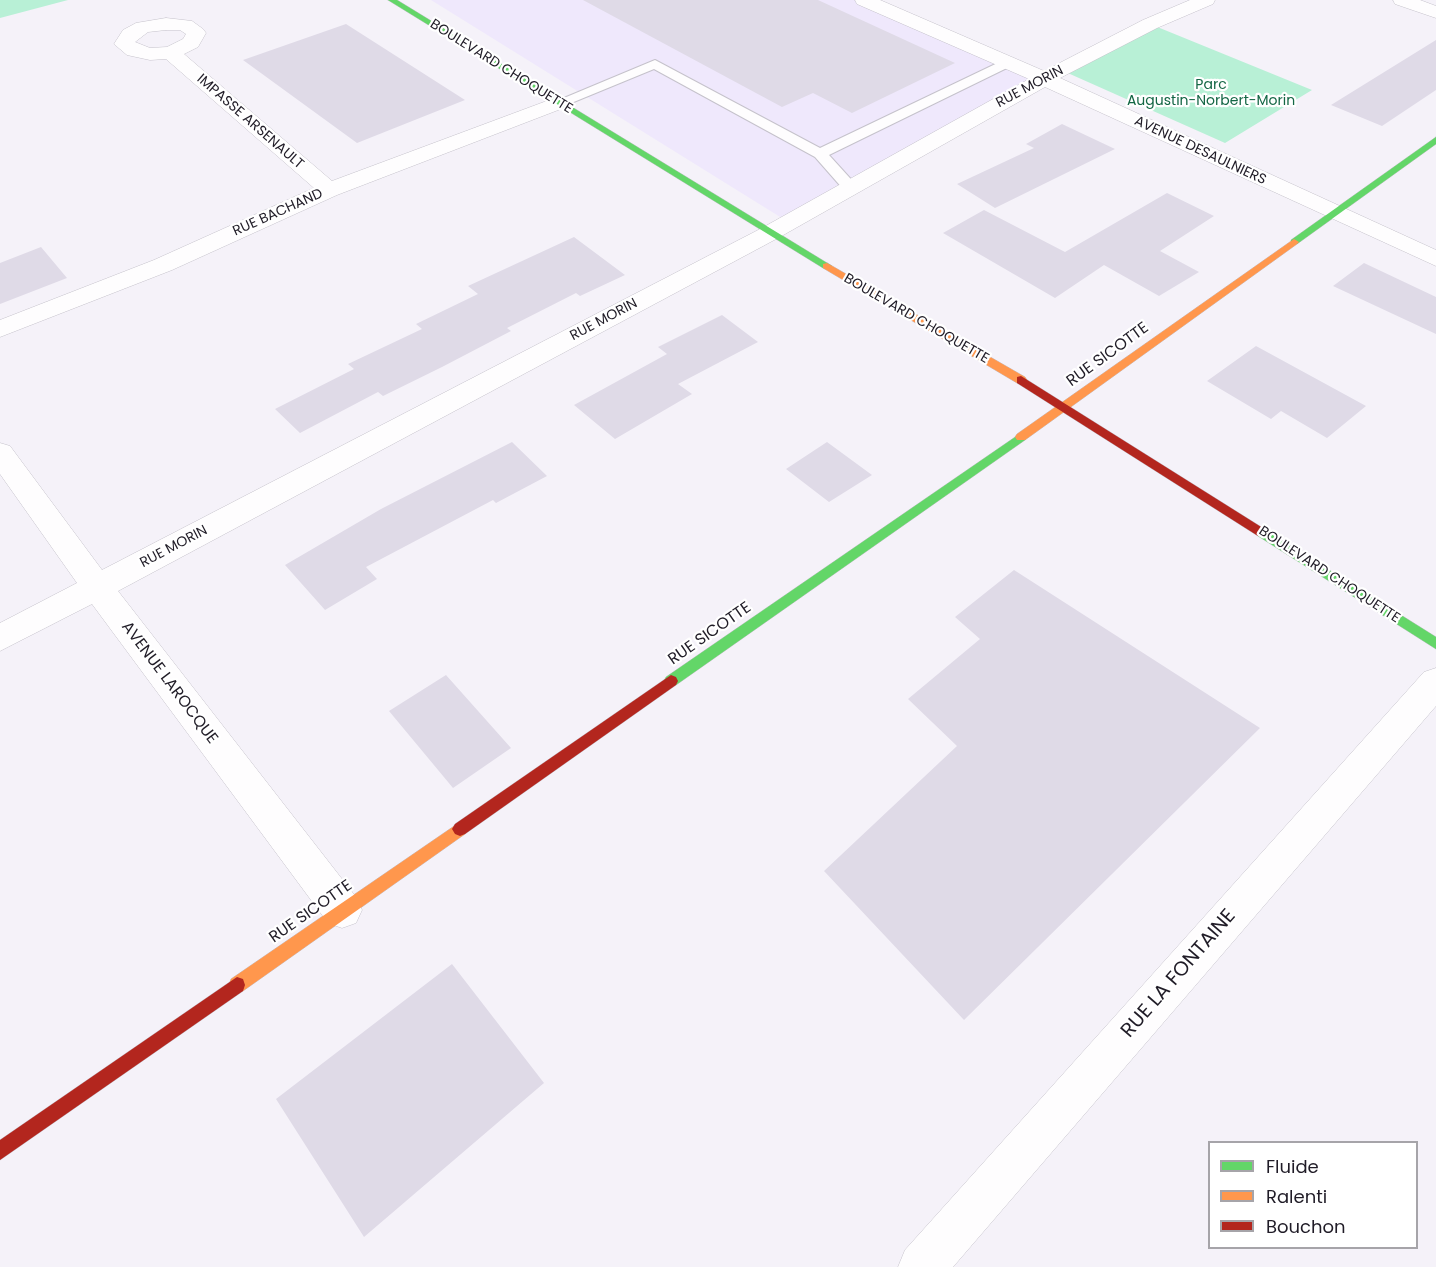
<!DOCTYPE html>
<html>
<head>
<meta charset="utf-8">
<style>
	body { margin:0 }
	#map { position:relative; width:1436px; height:1267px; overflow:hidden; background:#f5f2f9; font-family:Poppins,sans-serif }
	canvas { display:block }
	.legend { position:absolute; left:1208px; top:1141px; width:210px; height:108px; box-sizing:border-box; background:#fff; border:2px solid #a6a4a9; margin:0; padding:8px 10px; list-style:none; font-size:18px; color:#201c27 }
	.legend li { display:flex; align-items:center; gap:12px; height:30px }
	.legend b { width:30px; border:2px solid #a6a4a9 }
</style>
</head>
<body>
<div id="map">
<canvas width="1436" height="1267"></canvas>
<ul class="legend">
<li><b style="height:8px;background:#63d668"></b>Fluide</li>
<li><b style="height:8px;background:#ff974d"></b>Ralenti</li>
<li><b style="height:8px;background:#b3261e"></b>Bouchon</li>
</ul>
</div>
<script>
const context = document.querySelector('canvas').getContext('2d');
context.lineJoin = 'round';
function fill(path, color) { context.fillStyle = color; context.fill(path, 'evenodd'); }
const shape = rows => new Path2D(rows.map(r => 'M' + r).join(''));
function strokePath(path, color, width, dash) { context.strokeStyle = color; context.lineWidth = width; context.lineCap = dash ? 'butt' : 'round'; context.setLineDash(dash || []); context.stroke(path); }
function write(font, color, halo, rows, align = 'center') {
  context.font = font + ' Poppins,sans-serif'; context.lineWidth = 4.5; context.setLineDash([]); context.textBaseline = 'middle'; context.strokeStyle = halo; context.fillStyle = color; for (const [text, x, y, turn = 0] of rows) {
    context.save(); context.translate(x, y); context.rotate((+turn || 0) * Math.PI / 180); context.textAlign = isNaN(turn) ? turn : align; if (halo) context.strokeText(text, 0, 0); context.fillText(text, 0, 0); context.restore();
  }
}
fill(shape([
	[431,0,862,0,1044,79,785,220]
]), '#efe8fc');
fill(shape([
	[0,0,68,0,0,18],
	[1150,24,1312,90,1225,143,1061,70]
]), '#b8f0d6');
fill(shape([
	[583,0,818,0,955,63,852,113,813,93,782,107],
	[346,24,465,100,357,143,243,60],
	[1436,40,1436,90,1382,126,1331,105],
	[1062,124,1115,149,995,208,957,184,1034,148,1026,144],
	[1167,193,1214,216,1160,251,1199,272,1159,296,1104,265,1055,298,943,233,984,210,1065,252],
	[574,237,625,275,580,296,576,293,507,328,511,331,442,367,383,396,378,392,300,433,275,409,354,369,348,364,422,329,416,324,478,294,468,286],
	[41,247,67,278,0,304,0,263],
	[1364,263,1436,297,1436,334,1333,286],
	[722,315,758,342,678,384,692,394,615,439,574,405,667,354,658,347],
	[1256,346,1366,406,1327,438,1281,411,1271,419,1207,381],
	[512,442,547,476,496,503,493,500,366,567,377,579,325,610,285,565,381,509],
	[827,442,872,475,829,502,786,469],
	[1014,570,1260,728,964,1020,824,871,957,746,908,699,980,639,955,617],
	[446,675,511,748,453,788,389,711],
	[452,964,544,1083,364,1237,276,1099]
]), '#dfdae7');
const lane = shape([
	[1008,58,1015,62,1013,65,829,155,858,187,850,192,844,190,815,157,654,69,564,106,554,106,552,103,655,60,820,148,1008,58]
]);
const street = shape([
	[855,0,880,0,1044,71,1143,20,1190,0,1215,0,1213,4,1157,28,1060,78,1436,250,1436,266,1045,87,778,238,118,591,356,897,362,910,356,923,342,928,328,923,92,604,0,651,0,623,77,583,0,474,0,443,10,446,102,570,762,228,1029,79,857,4,855,0],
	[1393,0,1420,0,1436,6,1436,18,1395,4,1393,0],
	[166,18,192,21,203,29,206,33,198,47,184,54,332,181,552,99,566,99,569,103,566,107,337,195,172,270,0,337,0,320,154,260,314,188,166,59,150,60,127,55,114,44,123,30,136,23,166,18],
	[166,30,180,30,186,34,183,39,167,47,150,48,135,42,148,32,166,30],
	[1436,668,1436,706,953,1267,898,1267,905,1250,1424,672,1436,668]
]);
const fast = shape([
	[388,0,397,0,832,266,827,269,823,268,388,0],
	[1436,137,1436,144,1297,244,1291,244,1291,240,1436,137],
	[1021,433,1025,434,1027,437,1025,440,676,685,666,685,664,681,666,677,1021,433],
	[1262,528,1436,637,1436,649,1258,536,1256,533,1262,528]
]);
const slow = shape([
	[1294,239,1299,242,1297,244,1025,440,1017,440,1015,437,1017,434,1294,239],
	[827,263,1025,377,1027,380,1021,384,1017,383,823,268,823,264,827,263],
	[460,822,465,824,468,829,465,834,243,991,237,993,231,991,229,985,231,979,460,822]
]);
const jam = shape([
	[1021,376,1266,530,1268,533,1266,536,1258,536,1017,383,1017,377,1021,376],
	[671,675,676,677,678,681,676,685,465,834,460,836,455,834,452,829,455,824,671,675],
	[237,977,243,979,245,985,243,991,0,1160,0,1140,237,977]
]);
strokePath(lane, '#c5c2cb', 2);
strokePath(street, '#c5c2cb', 1);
strokePath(fast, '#c5c2cb', 1);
strokePath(slow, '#c5c2cb', 1);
strokePath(jam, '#c5c2cb', 1);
fill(lane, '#fefdfe');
fill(street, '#fefdfe');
fill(fast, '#63d668');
fill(slow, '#ff974d');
fill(jam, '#b3261e');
write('14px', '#201c27', '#fff', [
	["BOULEVARD CHOQUETTE",501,67,32],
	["RUE MORIN",1030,87,-28],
	["IMPASSE ARSENAULT",250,122,41],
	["AVENUE DESAULNIERS",1200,151,25],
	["RUE BACHAND",278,213,-24],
	["BOULEVARD CHOQUETTE",916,319,30],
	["RUE MORIN",604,320,-28],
	["RUE MORIN",174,547,-28],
	["BOULEVARD CHOQUETTE",1329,575,33]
]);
write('14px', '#146745', '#fff', [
	["Parc",1211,85],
	["Augustin-Norbert-Morin",1211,101]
]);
write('16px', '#201c27', '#fff', [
	["RUE SICOTTE",1108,355,-36],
	["RUE SICOTTE",710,634,-35],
	["AVENUE LAROCQUE",169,683,53],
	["RUE SICOTTE",311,912,-35]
]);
write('20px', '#201c27', '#fff', [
	["RUE LA FONTAINE",1179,974,-49]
]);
</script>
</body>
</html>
